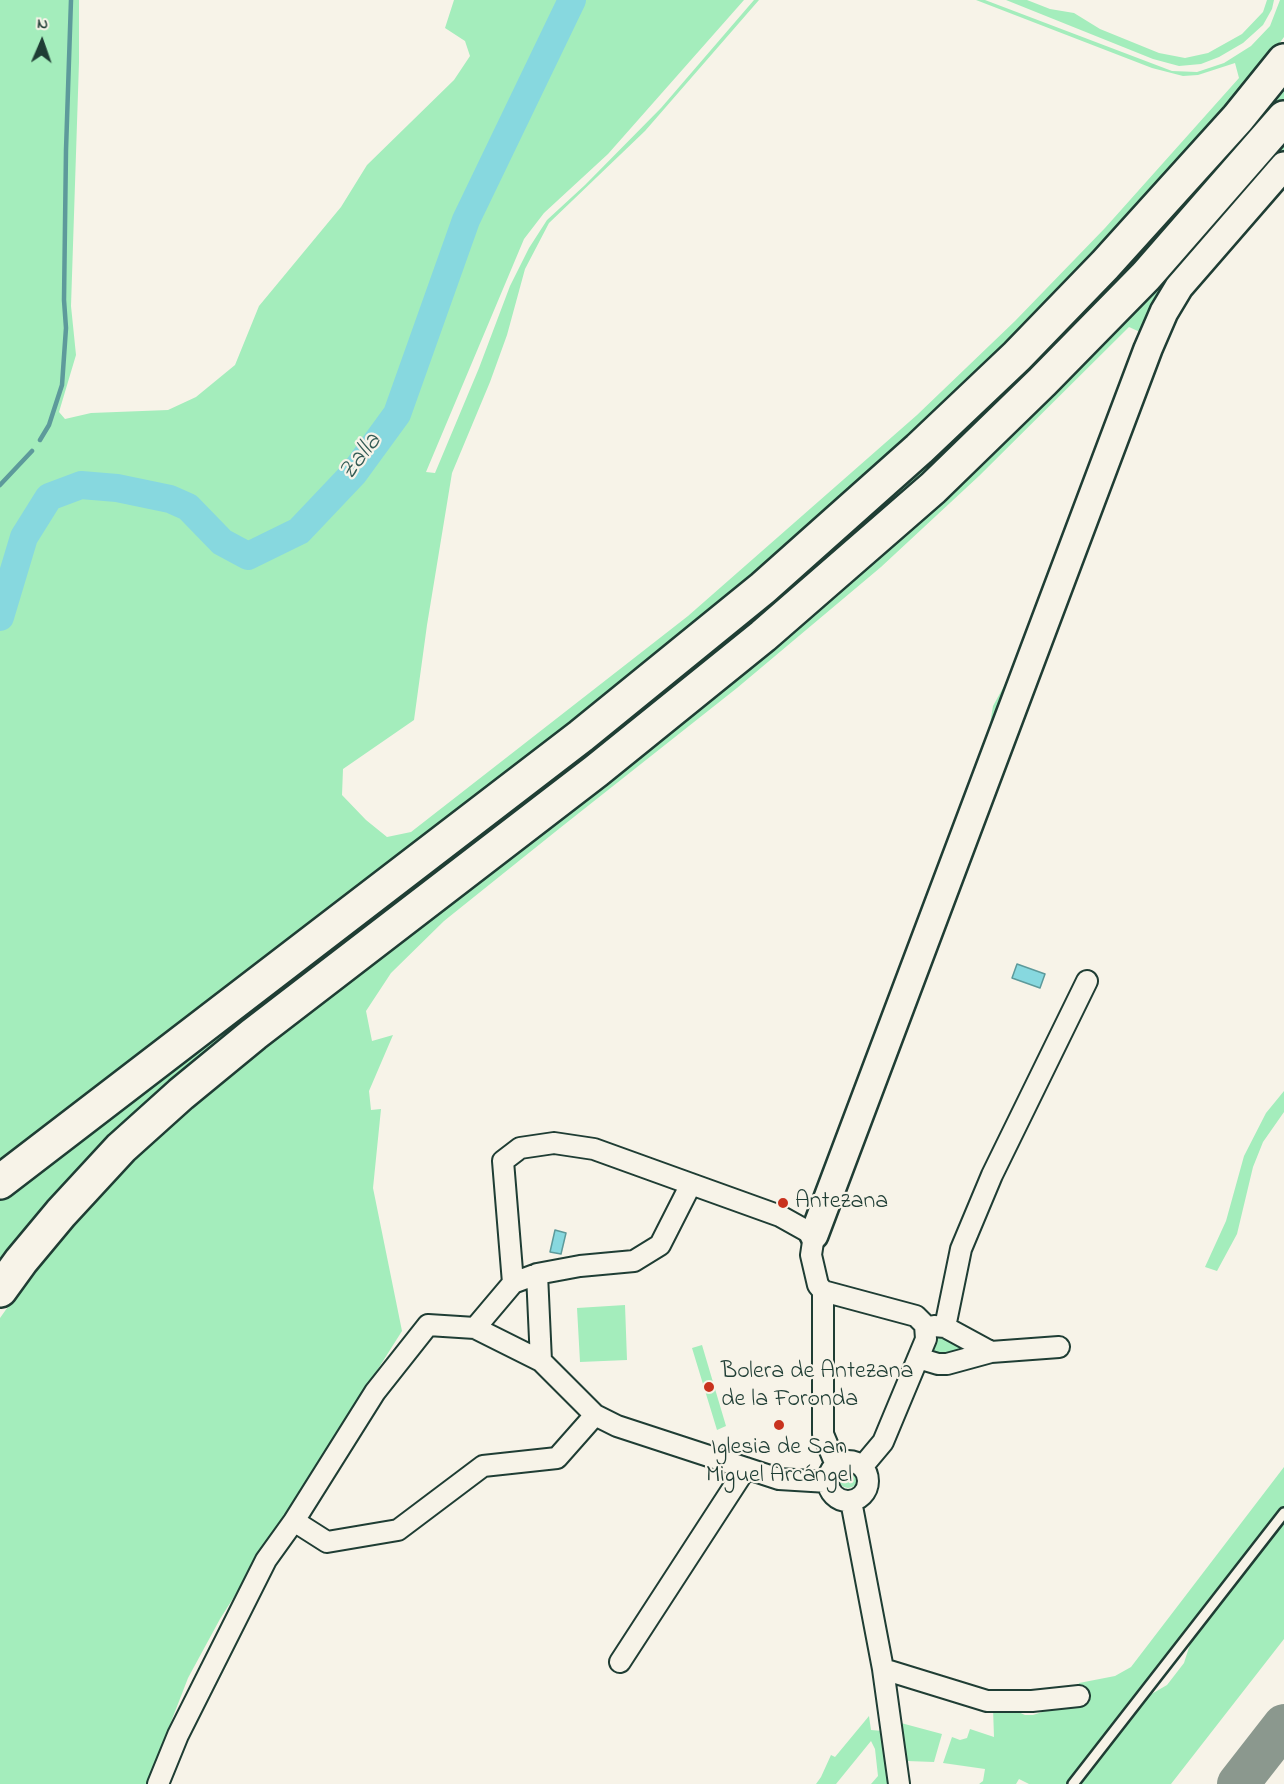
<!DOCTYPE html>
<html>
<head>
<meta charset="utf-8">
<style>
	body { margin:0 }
	#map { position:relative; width:1284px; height:1784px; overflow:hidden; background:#f7f3e8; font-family:"Indie Flower",sans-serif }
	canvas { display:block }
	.north { position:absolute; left:12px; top:12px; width:60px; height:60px; -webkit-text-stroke:4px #f7f3e8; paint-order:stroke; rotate:2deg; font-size:16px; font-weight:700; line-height:24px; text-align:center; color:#1f3d34 }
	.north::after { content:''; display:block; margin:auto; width:21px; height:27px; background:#1f3d34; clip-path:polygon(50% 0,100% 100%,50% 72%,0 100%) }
</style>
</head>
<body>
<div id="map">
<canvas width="1284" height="1784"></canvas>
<div class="north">N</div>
</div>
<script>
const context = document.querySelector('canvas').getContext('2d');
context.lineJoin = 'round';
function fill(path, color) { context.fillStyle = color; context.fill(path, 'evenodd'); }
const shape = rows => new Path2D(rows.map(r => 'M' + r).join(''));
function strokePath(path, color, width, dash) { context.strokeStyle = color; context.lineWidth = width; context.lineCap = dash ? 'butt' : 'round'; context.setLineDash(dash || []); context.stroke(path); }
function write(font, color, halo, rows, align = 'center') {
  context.font = font + ' "Indie Flower",sans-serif'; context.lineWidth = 4.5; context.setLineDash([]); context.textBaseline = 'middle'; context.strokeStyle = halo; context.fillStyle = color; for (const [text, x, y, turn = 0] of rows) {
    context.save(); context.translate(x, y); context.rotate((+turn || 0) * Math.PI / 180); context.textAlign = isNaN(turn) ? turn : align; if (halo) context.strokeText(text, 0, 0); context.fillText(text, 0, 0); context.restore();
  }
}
fill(shape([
	[0,0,79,0,79,62,71,306,76,355,59,412,65,419,91,413,168,410,196,397,235,365,259,306,341,207,367,165,454,80,470,56,465,41,445,28,454,0,744,0,608,154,544,213,524,239,426,472,435,473,479,368,510,286,529,248,547,220,585,185,661,108,754,0,759,0,645,131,549,223,525,269,507,335,490,382,452,473,427,625,414,720,343,769,342,795,366,820,387,837,411,832,688,616,917,415,1015,321,1105,228,1239,78,1235,63,1198,75,1183,76,1152,68,976,0,985,0,1172,71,1197,72,1224,63,1251,46,1270,26,1280,0,1284,0,1284,37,1262,67,1128,218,1039,312,826,515,501,779,0,1162],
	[1006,0,1027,0,1050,9,1074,13,1100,29,1159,53,1185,58,1208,53,1242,34,1263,12,1267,0,1274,0,1272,9,1263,25,1243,43,1219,57,1201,64,1179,66,1153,59],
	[1284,79,1284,101,1203,199,1049,362,748,632,372,931,0,1274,0,1197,601,734],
	[1284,142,1284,158,1181,271,854,1107,848,1105,955,829,988,736,993,706,1014,668,1133,354,1140,332,1129,327,979,476,881,567,737,688,560,828,444,921,391,973,366,1011,372,1041,393,1035,369,1091,371,1110,381,1109,373,1188,402,1331,220,1619,188,1678,147,1784,0,1784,0,1318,39,1263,102,1190,155,1137,183,1116,274,1037,721,691,867,568,995,450],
	[1284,1091,1284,1112,1263,1142,1253,1167,1237,1234,1217,1271,1205,1267,1226,1221,1244,1156,1266,1113],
	[625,1305,627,1360,580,1362,577,1308],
	[943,1337,972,1351,971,1353,937,1355,933,1350,934,1343,937,1338],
	[702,1345,726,1426,717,1430,692,1348],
	[1284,1467,1284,1506,1068,1784,1029,1784,1019,1779,1016,1784,979,1784,983,1781,985,1769,943,1763,952,1737,960,1740,967,1738,970,1729,994,1737,993,1708,1014,1710,1025,1715,1033,1715,1073,1702,1079,1683,1115,1676,1131,1667],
	'838 1478a10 10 0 1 1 20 0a10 10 0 1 1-20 0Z',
	[1284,1521,1284,1639,1171,1784,1078,1784,1148,1696,1167,1685,1184,1663,1191,1641],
	[869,1716,871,1730,883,1731,892,1784,871,1784,878,1776,875,1749,871,1741,836,1784,816,1784,821,1777,831,1755,835,1757],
	[901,1723,942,1734,934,1762,907,1761]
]), '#a4edbc');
const water = shape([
	[1017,964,1045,974,1040,988,1012,978,1017,964],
	[555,1230,566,1233,561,1254,550,1252,555,1230]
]);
fill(water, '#87d8df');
strokePath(water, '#5d9a9b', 1.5);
strokePath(shape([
	[40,440,49,425,62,385,66,328,64,300,66,150,71,0],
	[0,485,32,451]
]), '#5d9a9b', 4.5);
strokePath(shape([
	[0,617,24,537,49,497,81,485,117,488,170,499,188,507,222,542,248,556,299,531,354,473,397,414,466,220,572,0]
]), '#87d8df', 28);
strokePath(shape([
	[1238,1784,1284,1725]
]), '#8b988e', 42);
const lane = shape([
	[1073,1784,1284,1513]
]);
const street = shape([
	[537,1274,541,1361],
	[513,1283,537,1274,580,1266,634,1261,660,1245,691,1184],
	[823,1291,823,1434,836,1465],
	[934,1326,945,1327,991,1352],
	[945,1327,961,1249,992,1175,1087,981],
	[475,1328,513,1283,503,1161,520,1148,554,1143,594,1149,691,1184,780,1216,814,1235,811,1255,818,1285,823,1291,916,1316,925,1325,926,1339,883,1442,862,1467],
	[918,1358,938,1364,947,1364,991,1352,1059,1347],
	'828 1481a20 20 0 1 1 40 0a20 20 0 1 1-40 0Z',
	[851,1501,883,1669,899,1784],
	[294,1521,327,1542,398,1530,483,1466,557,1458,595,1415],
	[620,1662,746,1468],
	[883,1669,987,1701,1032,1701,1079,1696],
	[158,1784,178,1735,266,1560,294,1521,375,1392,428,1325,475,1328,541,1361,595,1415,617,1426,779,1479,828,1482]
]);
const secondary = shape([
	[814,1235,1148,349,1164,312,1179,287,1284,166]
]);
const highway = shape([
	[0,1182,581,736,763,588,919,449,1017,356,1105,265,1238,118,1284,61],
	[0,1290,21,1261,61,1213,121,1148,181,1094,254,1034,596,771,763,636,933,488,1042,382,1146,276,1284,118]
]);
strokePath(lane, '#1f3d34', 14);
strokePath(street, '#1f3d34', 24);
strokePath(secondary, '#1f3d34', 32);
strokePath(highway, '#1f3d34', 38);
strokePath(lane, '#f7f3e8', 9);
strokePath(street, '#f7f3e8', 20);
strokePath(secondary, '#f7f3e8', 27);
strokePath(highway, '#f7f3e8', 33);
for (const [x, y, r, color] of [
	[783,1203,6,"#c8321e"],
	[709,1387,6,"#c8321e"],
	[779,1425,6,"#c8321e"]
]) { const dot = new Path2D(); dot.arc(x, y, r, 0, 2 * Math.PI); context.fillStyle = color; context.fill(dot); strokePath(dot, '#f7f3e8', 2); }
write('24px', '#1f3d34', '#f7f3e8', [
	["Antezana",795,1203],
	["Bolera de Antezana",721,1373],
	["de la Foronda",721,1401],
	["Iglesia de San",779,1449,"center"],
	["Miguel Arcángel",779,1477,"center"]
], 'left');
write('italic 26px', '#345c56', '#f7f3e8', [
	["Zalla",362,458,-52]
]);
</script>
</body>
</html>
